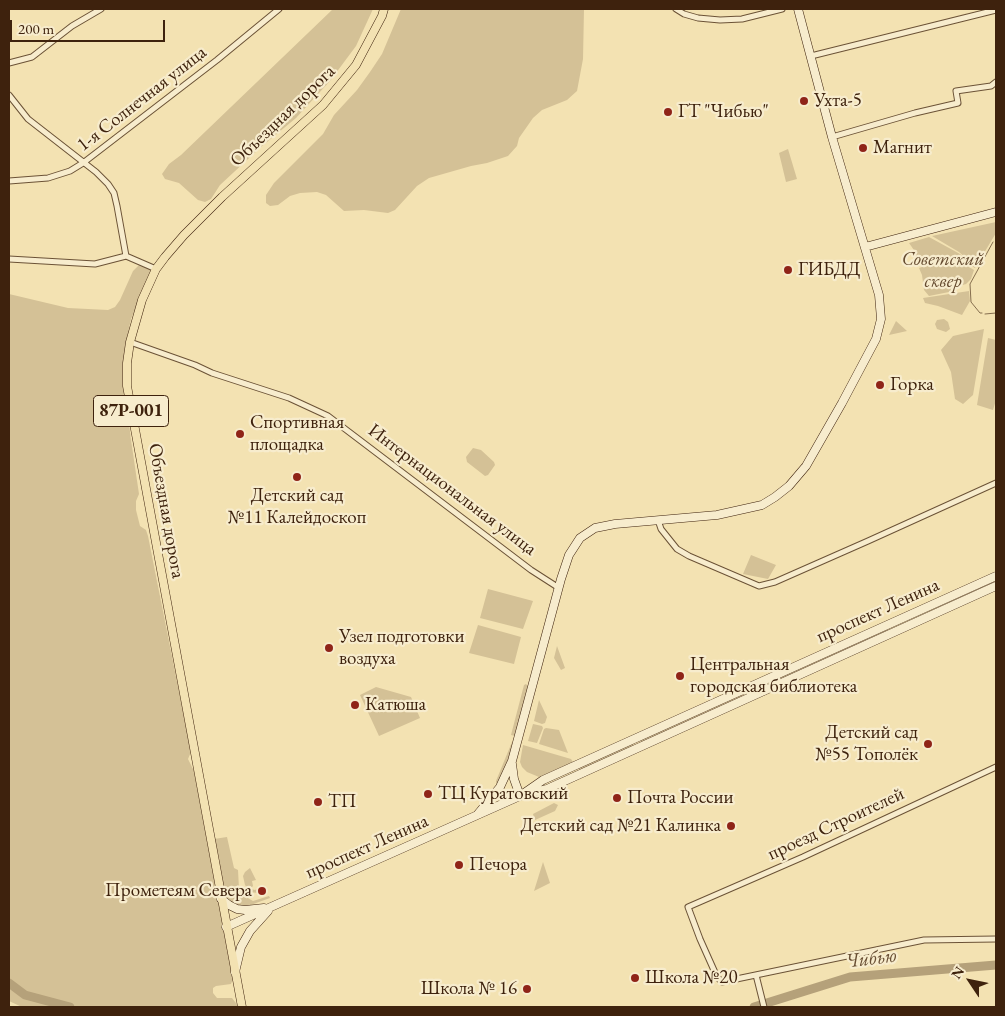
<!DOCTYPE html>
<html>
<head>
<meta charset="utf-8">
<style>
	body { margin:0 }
	#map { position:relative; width:1005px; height:1016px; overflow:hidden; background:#f3e2b2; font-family:"EB Garamond",serif }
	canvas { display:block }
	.frame { position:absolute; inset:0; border:10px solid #3e220d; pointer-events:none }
	.north { position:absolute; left:945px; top:956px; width:50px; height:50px; -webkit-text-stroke:4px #f7eccd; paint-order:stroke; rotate:304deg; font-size:14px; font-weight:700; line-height:20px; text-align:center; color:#3e220d }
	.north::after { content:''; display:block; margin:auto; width:18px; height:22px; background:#3e220d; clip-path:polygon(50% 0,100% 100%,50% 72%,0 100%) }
	.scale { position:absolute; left:10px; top:20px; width:155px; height:22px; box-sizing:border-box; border:2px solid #3e220d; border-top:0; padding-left:6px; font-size:15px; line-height:18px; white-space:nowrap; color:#3e220d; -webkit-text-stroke:4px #f7eccd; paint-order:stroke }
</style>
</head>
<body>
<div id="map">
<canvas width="1005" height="1016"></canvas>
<div class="frame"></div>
<div class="north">N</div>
<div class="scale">200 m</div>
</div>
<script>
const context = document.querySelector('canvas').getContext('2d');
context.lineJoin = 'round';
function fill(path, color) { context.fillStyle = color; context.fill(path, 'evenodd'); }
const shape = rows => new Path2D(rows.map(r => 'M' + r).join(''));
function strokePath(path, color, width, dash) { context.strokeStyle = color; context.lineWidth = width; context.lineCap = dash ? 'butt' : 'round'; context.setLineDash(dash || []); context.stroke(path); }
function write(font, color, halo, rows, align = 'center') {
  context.font = font + ' "EB Garamond",serif'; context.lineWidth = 4.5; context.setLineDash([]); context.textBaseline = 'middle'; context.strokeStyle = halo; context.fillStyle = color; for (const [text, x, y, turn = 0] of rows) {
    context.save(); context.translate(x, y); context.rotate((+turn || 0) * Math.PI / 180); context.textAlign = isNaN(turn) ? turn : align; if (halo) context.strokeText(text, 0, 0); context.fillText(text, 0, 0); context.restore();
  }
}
fill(shape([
	[333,9,373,9,356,46,330,81,296,118,261,147,220,185,211,199,205,202,198,200,179,183,165,179,162,174,169,164,181,155],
	[401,9,584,9,583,59,577,91,567,100,542,110,533,118,519,138,517,146,508,156,487,163,471,166,429,178,417,186,395,210,388,213,364,210,344,211,326,195,317,192,300,193,290,196,278,205,270,206,266,203,266,195,274,183,323,134,334,115,357,90,370,72,382,54],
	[788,149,797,179,786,182,779,153],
	[996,222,996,233,975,268,970,265,967,259,959,252,932,236],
	[929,237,960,254,966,260,969,267,974,270,971,279,966,284,959,286,954,291,929,296,924,290,922,275,919,268,922,267,921,262,913,256,916,253,909,243],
	[139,265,150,269,150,272,131,319,125,346,125,390,131,440,139,494,136,501,136,510,140,526,146,530,148,536,191,752,188,759,194,771,233,979,231,984,216,986,213,988,213,993,217,998,232,998,239,1007,22,1007,9,1001,9,294,68,308,108,310,115,307,120,300,133,271],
	[969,291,970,301,962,315,938,306,925,303,923,298],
	[944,319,948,322,950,329,946,332,937,329,935,324,937,320],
	[896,321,907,331,889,335],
	[984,329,973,395,963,404,955,399,951,372,941,350,953,336],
	[988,338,996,340,996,400,993,410,977,405],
	[473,448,481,450,494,462,495,465,488,475,485,476,467,462,466,457],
	[751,555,776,565,768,579,743,574],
	[488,589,533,601,523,629,480,618],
	[478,625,521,637,514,664,469,653],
	[887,628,888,631,781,679,780,678,780,676],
	[557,646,565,668,561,670,554,658],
	[526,684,528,686,515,736,511,735,524,685],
	[762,684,764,687,641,743,640,740],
	[376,687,411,697,420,718,379,736,360,695],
	[539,700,547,717,545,723,542,724,534,721],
	[533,724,542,726,543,728,537,743,528,741],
	[546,728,559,730,568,753,539,744,544,729],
	[512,742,513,745,506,765,498,784,496,783,496,781],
	[633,743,634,746,580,771,579,768],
	[523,745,571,759,573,762,539,777,527,772,522,767,520,762],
	[554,803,558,805,555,811,535,820,533,814],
	[227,837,234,868,238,870,239,889,246,897,253,901,269,896,270,898,245,907,229,904,223,894,219,858,214,839],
	[543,862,550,883,534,891],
	[250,868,256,880,252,881,253,886,251,888,254,890,259,889,258,893,250,892,245,885,243,876,245,872]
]), '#d4c196');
strokePath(shape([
	[982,313,980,313,971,302,970,284,993,242],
	[985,314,996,313]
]), '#856e4e', 1);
strokePath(shape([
	[9,983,25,995,70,1007],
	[754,1007,850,977,996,965]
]), '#b5a17a', 9);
const street = shape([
	[676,9,684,14,698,18,720,20,742,19,782,9],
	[811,56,996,10],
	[9,63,32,57,72,26,101,9],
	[9,95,28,119,96,172,108,184,114,193,117,206,126,256,156,269],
	[832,137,915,113,958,103,956,91,991,86,996,82],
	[9,181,48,178,70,171,83,163,217,60,279,9],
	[9,259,95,264,126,256],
	[130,342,195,365,212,373,289,398,328,416,531,570,559,588],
	[658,520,661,529,677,549,689,556,759,586,775,582,868,541,996,483],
	[996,767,803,857,688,907,700,939,717,977,722,982,924,940,996,939],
	[756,975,764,1007]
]);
const secondary = shape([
	[865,247,996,212],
	[512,764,514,779,520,796],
	[527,794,547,789,996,586],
	[477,815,500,787,512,761,561,579,569,555,580,538,595,528,615,524,717,515,762,505,775,497,789,486,806,466,842,403,876,339,881,319,879,295,832,137,798,9],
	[221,899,229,905,237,909,245,910,264,908],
	[226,927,520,796,543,780,996,576],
	[235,972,241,947,250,931,268,911]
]);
const primary = shape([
	[242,1007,127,386,127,363,130,342,142,300,156,269,165,257,184,235,222,197,323,105,356,65,382,16,384,9]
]);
strokePath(street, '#6b5236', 7);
strokePath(secondary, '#3e220d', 9);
strokePath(primary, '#3e220d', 9);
strokePath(street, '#f7eccd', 5);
strokePath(secondary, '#f7eccd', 8);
strokePath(primary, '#f3e2b2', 8);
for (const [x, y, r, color] of [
	[804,101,5,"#8f2418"],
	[668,112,5,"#8f2418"],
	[863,148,5,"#8f2418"],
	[788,270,5,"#8f2418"],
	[880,385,5,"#8f2418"],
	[240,434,5,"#8f2418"],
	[297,477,5,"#8f2418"],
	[329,648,5,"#8f2418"],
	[680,676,5,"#8f2418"],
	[355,705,5,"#8f2418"],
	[928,744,5,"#8f2418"],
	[428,794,5,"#8f2418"],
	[617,798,5,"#8f2418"],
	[318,802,5,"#8f2418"],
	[731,826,5,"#8f2418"],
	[459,865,5,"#8f2418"],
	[262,891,5,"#8f2418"],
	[635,978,5,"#8f2418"],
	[527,989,5,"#8f2418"]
]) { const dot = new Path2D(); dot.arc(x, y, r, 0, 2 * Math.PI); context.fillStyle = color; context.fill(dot); strokePath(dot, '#f7eccd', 2); }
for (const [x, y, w] of [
	[131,411,75]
]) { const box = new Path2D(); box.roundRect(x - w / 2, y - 15.5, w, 31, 4); context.fillStyle = '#f7eccd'; context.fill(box); strokePath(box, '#3e220d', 1); }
write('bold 18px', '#3e220d', null, [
	["87Р-001",131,411]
]);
write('19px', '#3e220d', '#f7eccd', [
	["1-я Солнечная улица",142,99,-38],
	["Объездная дорога",283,116,-44],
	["Интернациональная улица",452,490,37],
	["Объездная дорога",166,511,80],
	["проспект Ленина",878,611,-24],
	["проезд Строителей",836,824,-25],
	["проспект Ленина",367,847,-24]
]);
write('19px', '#3e220d', '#f7eccd', [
	["Ухта-5",814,101],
	["ГТ \"Чибью\"",678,112],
	["Магнит",873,148],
	["ГИБДД",798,270],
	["Горка",890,385],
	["Спортивная",250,423],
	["площадка",250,445],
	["Детский сад",297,496,"center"],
	["№11 Калейдоскоп",297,518,"center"],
	["Узел подготовки",339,637],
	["воздуха",339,659],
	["Центральная",690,665],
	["городская библиотека",690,687],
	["Катюша",365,705],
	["Детский сад",918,733,"right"],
	["№55 Тополёк",918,755,"right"],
	["ТЦ Куратовский",438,794],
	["Почта России",627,798],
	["ТП",328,802],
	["Детский сад №21 Калинка",721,826,"right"],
	["Печора",469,865],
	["Прометеям Севера",252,891,"right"],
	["Школа №20",645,978],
	["Школа № 16",517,989,"right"]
], 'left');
write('italic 19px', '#644a2f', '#f7eccd', [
	["Советский",943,260],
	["сквер",943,282]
]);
write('italic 20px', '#684e33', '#f7eccd', [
	["Чибью",871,959,-7]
]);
</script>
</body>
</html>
